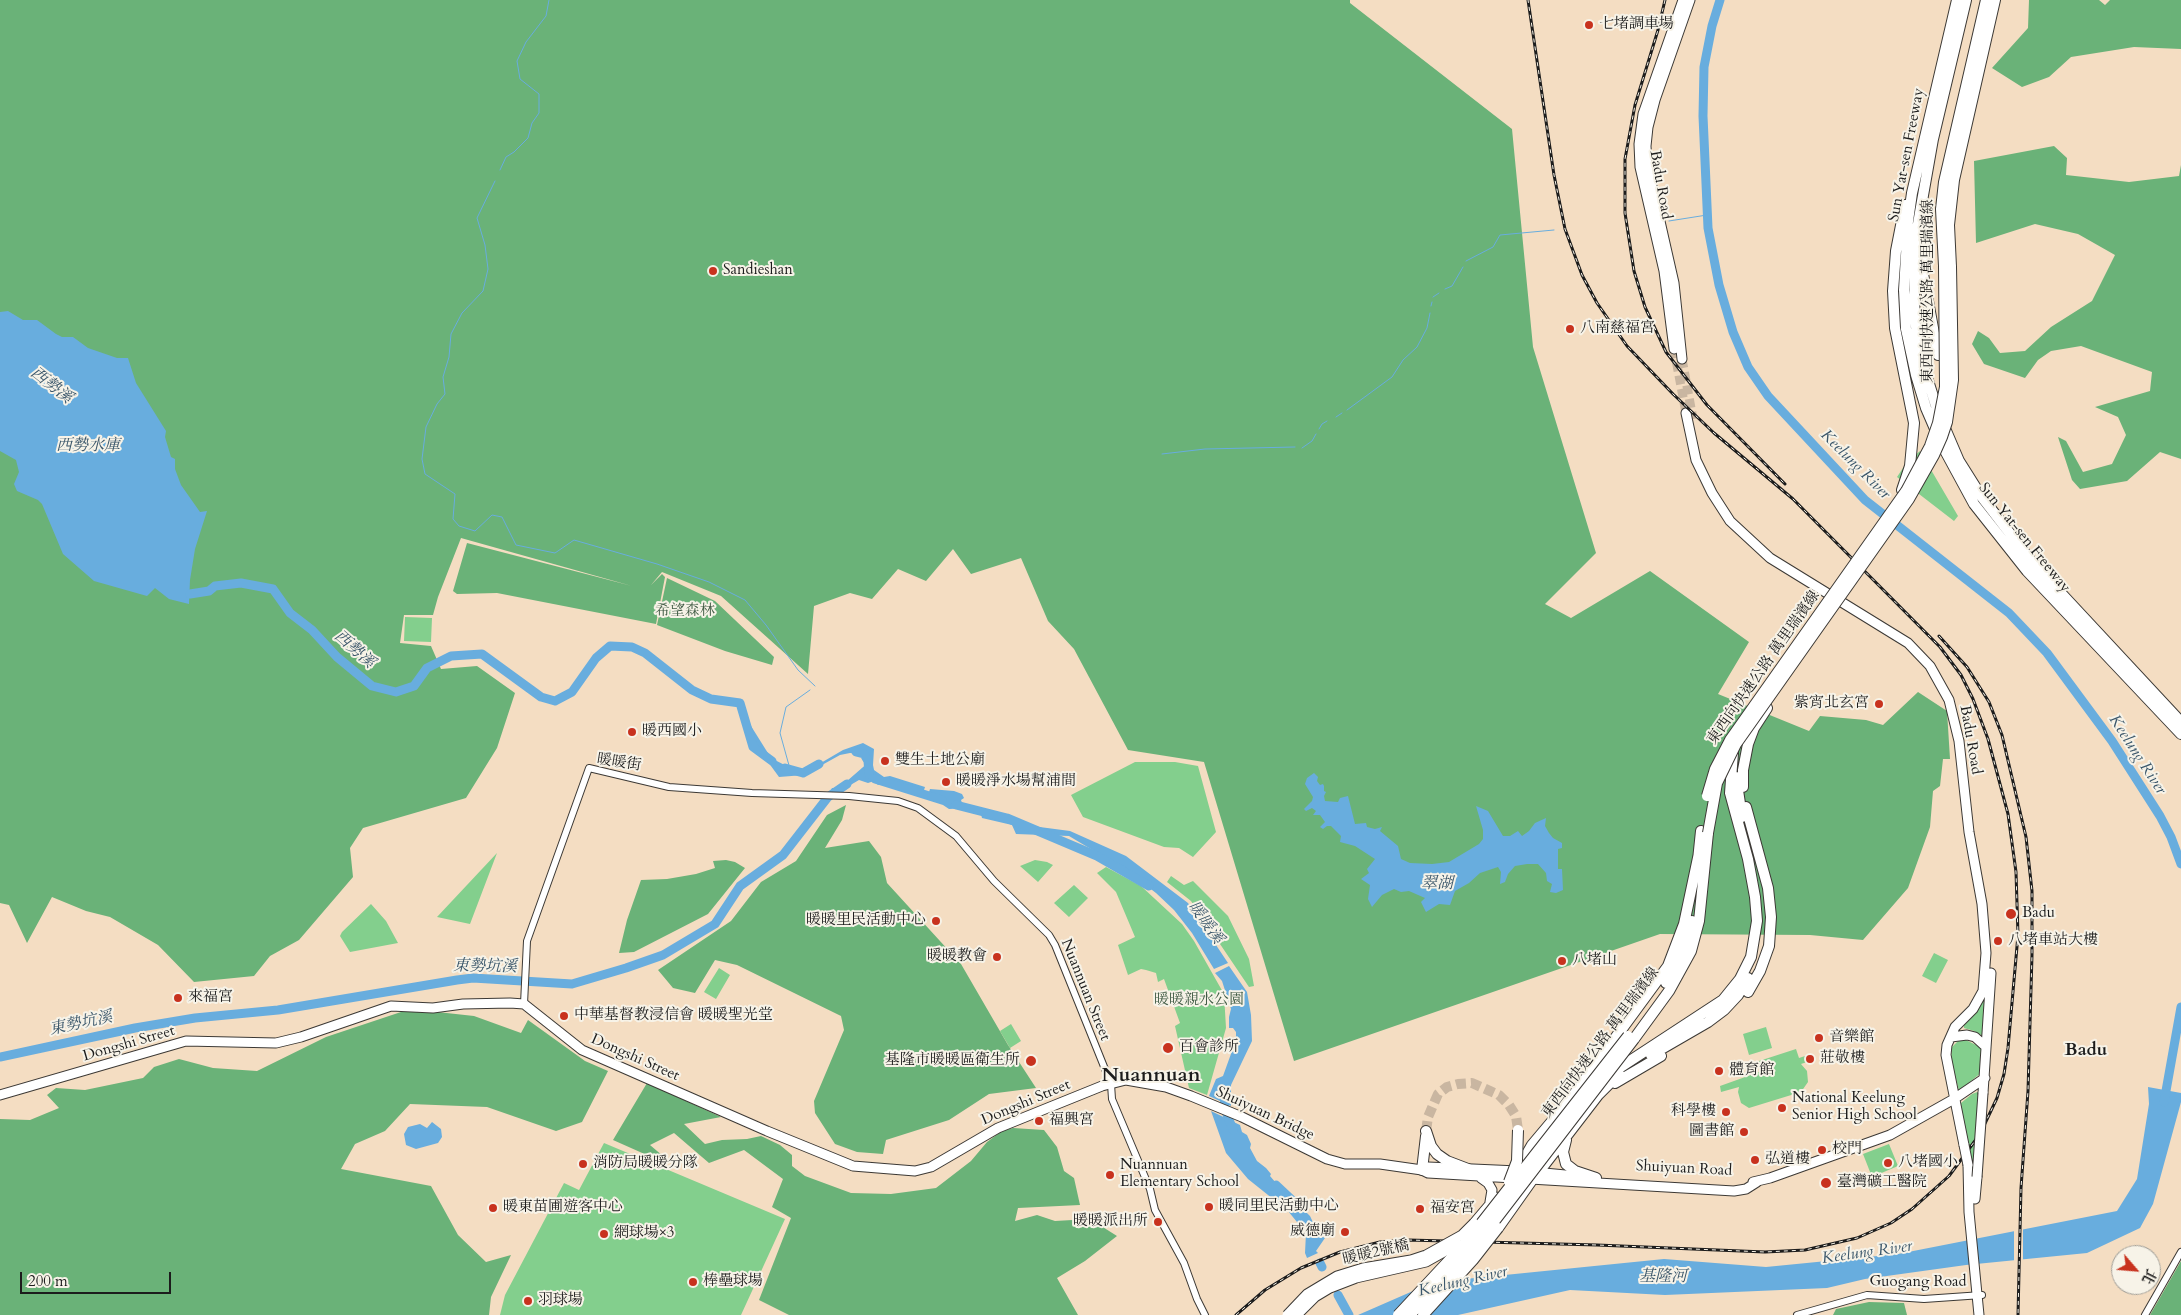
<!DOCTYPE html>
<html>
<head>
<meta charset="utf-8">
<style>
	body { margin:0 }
	#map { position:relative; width:2181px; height:1315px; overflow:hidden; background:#f4ddc2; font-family:Cardo,"Noto Serif TC",serif }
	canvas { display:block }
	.north { position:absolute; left:2111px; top:1245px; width:50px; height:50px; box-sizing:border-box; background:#f7f3e8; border:1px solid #9f9d96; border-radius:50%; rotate:117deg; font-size:14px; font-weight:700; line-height:20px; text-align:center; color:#1c1c1c }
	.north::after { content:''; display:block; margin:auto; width:18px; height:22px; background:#c8321e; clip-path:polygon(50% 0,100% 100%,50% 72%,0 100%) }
	.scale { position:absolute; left:20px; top:1272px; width:151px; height:22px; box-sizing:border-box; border:2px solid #1c1c1c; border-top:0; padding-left:6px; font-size:15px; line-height:18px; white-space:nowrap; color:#1c1c1c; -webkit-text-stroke:4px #f7f3e8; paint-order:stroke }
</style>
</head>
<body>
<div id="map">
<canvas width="2181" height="1315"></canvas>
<div class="north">北</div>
<div class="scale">200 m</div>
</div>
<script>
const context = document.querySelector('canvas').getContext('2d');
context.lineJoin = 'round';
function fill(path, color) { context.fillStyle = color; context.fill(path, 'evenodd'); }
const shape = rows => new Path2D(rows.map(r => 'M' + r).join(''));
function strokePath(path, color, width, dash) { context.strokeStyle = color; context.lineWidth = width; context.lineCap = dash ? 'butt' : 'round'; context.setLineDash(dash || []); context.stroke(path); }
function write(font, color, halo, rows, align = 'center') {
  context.font = font + ' Cardo,"Noto Serif TC",serif'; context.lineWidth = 4; context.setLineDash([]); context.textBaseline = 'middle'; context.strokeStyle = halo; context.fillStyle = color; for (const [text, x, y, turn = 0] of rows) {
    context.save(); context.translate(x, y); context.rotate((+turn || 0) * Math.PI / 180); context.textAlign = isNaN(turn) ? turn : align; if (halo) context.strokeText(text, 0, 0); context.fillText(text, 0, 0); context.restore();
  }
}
fill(shape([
	[1920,451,1958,516,1954,521,1897,477,1907,462],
	[405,617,432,618,431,642,404,641],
	[1135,762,1175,762,1198,766,1216,832,1193,857,1179,848,1164,847,1083,817,1071,795],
	[497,853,470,924,437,917],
	[1035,860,1047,862,1053,865,1038,882,1020,866],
	[1106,867,1141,886,1182,924,1194,941,1224,994,1226,1028,1207,1095,1189,1088,1175,1026,1180,1023,1164,979,1158,982,1156,973,1146,970,1141,969,1128,975,1118,945,1135,937,1116,892,1097,873],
	[1171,876,1184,885,1193,881,1228,916,1249,959,1254,986,1249,987,1191,901,1167,882],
	[1074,885,1088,898,1069,917,1054,903],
	[371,904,386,921,398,943,350,952,340,936,342,932],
	[1934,953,1948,960,1936,983,1922,976],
	[719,968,730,975,716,999,704,992],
	[1984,1000,1986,1002,1983,1036,1974,1031,1964,1028,1964,1025],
	[1011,1024,1021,1041,1010,1048,1000,1031],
	[1766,1027,1772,1048,1749,1055,1743,1034],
	[1966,1040,1980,1047,1983,1054,1982,1072,1959,1091,1951,1059,1952,1047,1958,1041],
	[1796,1049,1799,1058,1805,1056,1807,1062,1801,1064,1807,1071,1808,1082,1801,1092,1749,1108,1741,1103,1738,1092,1739,1087,1721,1092,1720,1086,1762,1071,1759,1061],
	[1980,1091,1974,1176,1962,1118,1961,1103,1972,1094],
	[604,1143,785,1219,741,1315,500,1315,505,1295,564,1183,579,1190],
	[1889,1144,1898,1166,1872,1177,1863,1154]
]), '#83cf8d');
fill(shape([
	[0,0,1350,0,1350,3,1512,129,1533,347,1596,553,1545,604,1571,618,1650,571,1749,642,1718,694,1809,731,1820,716,1866,720,1883,725,1918,692,1947,711,1950,759,1943,759,1940,786,1933,791,1930,827,1908,888,1863,940,1810,935,1660,934,1294,1061,1204,762,1128,750,1074,649,1048,621,1021,558,971,574,953,549,926,581,898,569,872,599,850,593,814,606,808,674,721,596,662,572,651,585,662,574,665,577,656,624,497,593,457,594,453,591,467,543,632,586,461,538,438,597,433,615,404,615,400,643,431,646,441,669,477,666,515,693,497,748,466,798,363,828,350,848,353,877,299,940,270,956,254,976,194,982,158,945,110,917,86,911,52,897,27,943,9,905,0,903],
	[2029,0,2099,0,2105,5,2110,0,2181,0,2181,49,2134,47,2071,57,2049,77,2022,87,1992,68,2028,28],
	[2054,146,2067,158,2066,175,2129,182,2179,176,2181,165,2181,459,2160,452,2127,481,2080,489,2072,480,2058,437,2066,441,2083,472,2112,464,2126,435,2118,417,2095,407,2150,391,2152,372,2081,346,2051,351,2038,360,2025,378,1984,364,1972,344,1978,331,1989,338,2000,353,2025,351,2051,327,2092,301,2115,255,2078,234,2035,224,1976,243,1974,161],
	[667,578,715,601,774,657,772,665,725,651,657,625],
	[846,805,842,820,825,848,869,841,881,857,887,883,961,964,1008,1045,1036,1088,989,1094,949,1120,886,1140,883,1154,857,1152,835,1144,815,1113,814,1101,844,1030,841,1016,737,965,715,960,695,993,673,988,658,970,731,921,761,882,796,861,827,815],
	[726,860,735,862,745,868,708,914,634,952,619,953,627,920,641,880,667,879,696,874,715,868,713,861],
	[410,1009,474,1016,521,1033,528,1020,585,1061,608,1071,582,1122,556,1131,487,1107,410,1104,385,1131,355,1144,341,1169,431,1186,458,1235,486,1262,511,1255,491,1297,489,1315,0,1315,0,1119,30,1120,59,1108,47,1095,56,1088,85,1090,143,1078,154,1067,179,1059,213,1068,257,1071,326,1037],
	[647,1083,721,1117,684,1124,705,1144,722,1140,747,1139,761,1136,780,1145,792,1155,792,1166,805,1176,851,1193,891,1194,936,1188,971,1161,987,1142,1002,1131,1013,1128,1044,1130,1057,1147,1064,1171,1074,1178,1080,1205,1018,1208,1015,1221,1037,1215,1055,1221,1090,1219,1117,1236,1085,1261,1057,1278,1078,1315,789,1315,759,1300,791,1218,772,1207,783,1179,744,1150,709,1163,674,1133,650,1145,670,1162,658,1160,613,1140],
	[2181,1261,2181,1315,2150,1315],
	[1869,1302,1904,1303,1907,1315,1833,1315,1836,1309]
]), '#6ab278');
fill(shape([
	[8,311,23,320,37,320,56,334,62,337,73,337,88,348,117,358,128,358,136,383,166,431,165,437,171,457,175,459,175,469,181,485,200,512,207,511,195,549,190,580,189,604,169,599,155,588,147,596,94,581,63,554,42,504,38,500,17,491,14,484,19,472,16,460,0,451,0,312],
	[751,726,771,758,802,774,843,750,863,743,874,749,873,765,874,770,884,777,890,776,925,787,923,793,888,782,878,785,874,781,868,783,859,780,842,790,831,790,832,788,839,788,870,761,861,754,850,753,840,755,804,775,779,777,744,729],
	[1314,773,1318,777,1317,781,1320,785,1323,784,1324,786,1324,791,1326,792,1324,796,1325,801,1338,802,1340,798,1348,796,1355,824,1366,823,1367,827,1375,829,1382,827,1380,831,1398,846,1401,859,1410,863,1432,864,1449,862,1479,844,1483,839,1483,830,1476,806,1488,811,1503,836,1510,836,1518,831,1522,836,1529,831,1535,823,1546,818,1545,826,1549,833,1553,838,1562,843,1562,848,1558,849,1558,869,1562,869,1563,890,1556,893,1550,892,1552,884,1547,881,1546,873,1538,864,1527,864,1515,866,1508,874,1505,882,1500,884,1501,872,1498,867,1480,873,1469,883,1455,891,1450,905,1439,904,1426,912,1421,902,1425,898,1409,891,1401,892,1394,889,1382,895,1372,907,1368,899,1370,885,1361,879,1369,873,1367,869,1375,859,1355,846,1340,842,1341,836,1331,826,1327,826,1323,829,1320,827,1325,822,1320,815,1313,815,1316,811,1312,808,1306,811,1304,809,1312,801,1313,797,1305,784,1307,778],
	[930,789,954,791,962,794,964,798,961,800,962,803,979,807,985,814,996,819,1010,816,1027,830,1032,826,1070,831,1126,856,1188,903,1228,963,1214,969,1192,933,1174,910,1156,893,1126,870,1069,836,1016,834,1012,825,982,818,981,814,972,808,949,809,928,795],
	[1229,966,1247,992,1251,1015,1252,1041,1231,1085,1231,1106,1209,1096,1216,1079,1223,1076,1236,1040,1236,1032,1233,1028,1229,1028,1229,1017,1231,1009,1222,981,1215,973],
	[2148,1087,2181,1093,2181,1102,2153,1204,2140,1228,2087,1253,1966,1265,1865,1279,1827,1288,1665,1295,1570,1290,1458,1315,1358,1315,1413,1291,1465,1279,1664,1259,1766,1267,1898,1254,2117,1211,2137,1179,2149,1104],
	[1211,1111,1240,1125,1242,1132,1247,1135,1251,1144,1250,1148,1257,1161,1266,1168,1271,1174,1270,1176,1295,1205,1301,1207,1310,1216,1319,1235,1325,1238,1316,1251,1318,1253,1307,1258,1305,1253,1306,1233,1288,1211,1248,1179,1226,1153],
	[432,1122,441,1129,442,1137,438,1143,416,1149,406,1145,404,1134,408,1127,420,1124,427,1128]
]), '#68adde');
fill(shape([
	[2023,1227,2023,1262,2014,1263,2014,1228]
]), '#f4ddc2');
strokePath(shape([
	[500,170,506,157,514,152,528,138,532,123,539,113,539,94,520,79,517,61,526,42,546,16,549,0],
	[495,181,477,218,485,245,488,269,483,291,462,313,451,334,449,357,443,377,445,394,437,404,426,427,422,459,425,474,455,494,453,519,459,526,475,531,492,515,502,517,516,545,555,553,574,540,657,564,709,582,745,600,766,625,798,670,815,686],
	[1669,221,1707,215],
	[1466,261,1493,247,1500,235,1554,230],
	[1445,289,1452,286,1463,267],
	[1433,297,1439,293],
	[1431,306,1432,302],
	[1347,410,1392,377,1403,360,1417,347,1427,328,1430,313],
	[1336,417,1342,413],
	[1319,429,1322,424,1327,421],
	[1302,448,1312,441,1316,434],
	[1162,454,1205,449,1295,447],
	[790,769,780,733,786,707,810,690]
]), '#68adde', 1);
strokePath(shape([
	[1720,0,1712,26,1704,67,1703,116,1708,228,1719,285,1733,332,1748,367,1768,396,1865,500,2009,613,2047,653,2112,741,2160,816,2171,837,2181,864],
	[190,594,209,591,215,586,241,583,273,589,290,613,312,630,337,657,372,686,396,692,414,686,427,668,451,656,482,654,541,697,555,701,572,692,596,658,610,646,632,647,645,653,692,690,711,699,740,703,753,747,772,761],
	[856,752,864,754,868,761,869,774],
	[785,768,803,773,819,764],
	[875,779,942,800],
	[956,805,1007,818,1097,856,1149,886],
	[0,1057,135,1028,195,1018,278,1010,457,980,473,978,572,984,626,968,663,955,715,924,740,886,783,855,828,797,847,784],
	[1224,1092,1225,1109,1233,1130],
	[2164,1102,2181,1007],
	[1276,1185,1292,1200,1300,1215],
	[1320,1263,1322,1267],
	[1338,1295,1349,1315]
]), '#68adde', 9);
strokePath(shape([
	[1674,349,1686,413],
	[1682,359,1693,419]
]), '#c9b6a1', 9, [9, 4.5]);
strokePath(shape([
	[1426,1131,1428,1117,1438,1094,1447,1087,1458,1084,1472,1083,1499,1095,1509,1105,1516,1116,1518,1130]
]), '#c9b6a1', 10, [10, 5]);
const minor = shape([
	[524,1004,527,941,589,768,669,787,752,793,849,796,898,801,918,808,956,836,994,881,1049,935,1055,945,1111,1084,1112,1099,1150,1189,1155,1210,1184,1263,1197,1299,1205,1315],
	[1797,1315,1867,1295,1924,1299,1982,1295],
	[2145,1315,2181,1252]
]);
const major = shape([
	[1674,349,1664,271,1640,167,1639,144,1643,114,1683,0],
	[1682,359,1674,283,1647,164,1646,146,1648,127,1655,100,1690,0],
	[1686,413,1696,460,1712,493,1730,521,1770,558,1908,643,1930,666,1949,700,1959,741,1969,832,1982,904,1986,953,1983,991,1973,1009,1955,1027,1947,1045,1946,1055,1964,1145],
	[1951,1037,1967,1035,1975,1037,1986,1047],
	[1983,1093,1991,973],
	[0,1095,186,1041,276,1043,301,1037,391,1006,433,1008,463,1004,510,1003,524,1004,582,1050,767,1131,853,1166,915,1171,931,1167,998,1128,1102,1086,1126,1080,1166,1087,1191,1096,1242,1117,1327,1159,1345,1164,1380,1164,1422,1170,1428,1173,1734,1191,1746,1189,1757,1182],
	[1968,1165,1969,1212,1979,1315],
	[1422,1170,1428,1167,1518,1171],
	[1534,1172,1586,1177],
	[1481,1178,1488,1183,1492,1190,1490,1202],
	[1753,1182,1770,1178,1890,1135,1954,1099,1985,1078],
	[1975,1199,1977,1177],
	[1474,1223,1496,1197]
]);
const highway = shape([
	[1957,0,1912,193,1908,221,1904,290,1906,329,1916,375,1926,408,1942,445,1974,504,2027,571,2181,734],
	[1966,0,1933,139,1916,235,1914,302,1917,339,1924,368,1938,412,1959,461,1981,496,2032,562,2181,722],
	[1924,223,1923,274,1938,355],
	[1944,266,1941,209,1944,182,1986,0],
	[1951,267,1949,225,1954,180,1995,0],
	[1902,490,1910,466,1914,423,1895,328,1893,291,1896,251,1905,205],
	[1736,777,1742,817],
	[1743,787,1743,770,1748,744,1754,728,1767,708],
	[1746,807,1768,888,1771,917,1769,946,1760,971,1748,992],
	[1698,860,1701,831],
	[1666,983,1681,956,1692,921],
	[1634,1039,1669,991,1691,951,1699,921,1708,833],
	[1651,1055,1708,1022,1724,1010,1738,995,1748,978],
	[1607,1076,1723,1000,1740,979,1751,957,1757,921,1755,897,1748,859,1730,793,1733,753],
	[1615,1083,1661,1056],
	[1426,1131,1431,1146,1437,1154,1447,1161,1468,1169],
	[1566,1140,1563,1152,1566,1164,1575,1171,1596,1178],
	[1422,1170,1426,1136],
	[1517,1171,1532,1145,1569,1101,1668,966,1684,924,1699,853],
	[1538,1173,1598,1095,1619,1074],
	[1498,1228,1532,1180]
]);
strokePath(minor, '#3c3935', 8);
strokePath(major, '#3c3935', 11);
strokePath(highway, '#3c3935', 12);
strokePath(minor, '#fff', 6);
strokePath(major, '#fff', 9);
strokePath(highway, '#fff', 10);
const rail = shape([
	[1665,0,1658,30,1635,105,1625,159,1625,213,1634,271,1645,307,1666,352,1707,405,1785,484],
	[1939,636,1967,667,1989,702,2002,735,2026,837,2032,891,2032,955,2028,1091,2021,1188,2018,1315],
	[1236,1315,1265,1290,1301,1268,1340,1252,1380,1242,1408,1240,1597,1245,1765,1252,1805,1250,1857,1238,1891,1223,1912,1209,1949,1176,1980,1134,1997,1098,2004,1074,2008,1048,2018,935,2016,872,2008,814,1988,739,1973,699,1961,675,1940,647,1793,499,1714,433,1673,394,1627,346,1597,303,1582,275,1565,229,1554,175,1528,0]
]);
strokePath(rail, '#1c1c1c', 3);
strokePath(rail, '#f7f3e8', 1, [4]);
const majorBridge = shape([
	[1964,1145,1968,1165],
	[1977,1177,1983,1093],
	[1287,1315,1307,1294,1337,1276,1363,1268,1411,1260,1426,1255,1462,1235,1474,1223],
	[1297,1315,1315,1297,1330,1288,1356,1278,1426,1262,1458,1244]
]);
const highwayBridge = shape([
	[1707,796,1715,769,1730,740,1906,491,1930,446,1938,423,1945,387,1944,266],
	[1708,833,1717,783,1736,744,1909,499,1934,455,1942,437,1947,422,1953,380,1951,267],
	[1509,1182,1517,1161,1518,1130],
	[1398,1315,1468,1240,1628,1036],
	[1410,1315,1450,1272,1493,1223,1634,1039],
	[1423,1315,1473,1260,1498,1228]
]);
strokePath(majorBridge, '#3c3935', 11, []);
strokePath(highwayBridge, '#3c3935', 12, []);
strokePath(majorBridge, '#fff', 9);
strokePath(highwayBridge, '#fff', 10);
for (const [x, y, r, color] of [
	[1589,25,5,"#c8321e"],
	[713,271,5,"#c8321e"],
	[1570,329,5,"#c8321e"],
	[1879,704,5,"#c8321e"],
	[632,732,5,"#c8321e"],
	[885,761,5,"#c8321e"],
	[946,782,5,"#c8321e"],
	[2011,914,6,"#c8321e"],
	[936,921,5,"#c8321e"],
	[1998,941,5,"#c8321e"],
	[997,957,5,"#c8321e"],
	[1562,961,5,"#c8321e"],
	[178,998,5,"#c8321e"],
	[564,1016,5,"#c8321e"],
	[1819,1038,5,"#c8321e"],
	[1168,1048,6,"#c8321e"],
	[1810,1059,5,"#c8321e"],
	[1031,1061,6,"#c8321e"],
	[1719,1071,5,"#c8321e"],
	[1782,1108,5,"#c8321e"],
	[1726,1112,5,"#c8321e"],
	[1039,1121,5,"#c8321e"],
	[1744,1132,5,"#c8321e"],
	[1822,1150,5,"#c8321e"],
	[1755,1160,5,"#c8321e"],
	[1888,1163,5,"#c8321e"],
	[583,1164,5,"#c8321e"],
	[1110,1175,5,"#c8321e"],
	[1826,1183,6,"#c8321e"],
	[1209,1207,5,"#c8321e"],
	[493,1208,5,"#c8321e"],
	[1420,1209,5,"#c8321e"],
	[1158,1222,5,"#c8321e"],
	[1345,1232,5,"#c8321e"],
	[604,1234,5,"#c8321e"],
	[693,1282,5,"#c8321e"],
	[528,1301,5,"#c8321e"]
]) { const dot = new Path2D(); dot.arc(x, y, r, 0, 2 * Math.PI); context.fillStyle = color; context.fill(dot); strokePath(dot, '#f7f3e8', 2); }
write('15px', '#1c1c1c', '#f7f3e8', [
	["七堵調車場",1599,25],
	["Sandieshan",723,271],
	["八南慈福宮",1580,329],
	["紫宵北玄宮",1869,704,"right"],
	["暖西國小",642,732],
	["雙生土地公廟",895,761],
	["暖暖淨水場幫浦間",956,782],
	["Badu",2022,914],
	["暖暖里民活動中心",926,921,"right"],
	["八堵車站大樓",2008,941],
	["暖暖教會",987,957,"right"],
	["八堵山",1572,961],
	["來福宮",188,998],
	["中華基督教浸信會 暖暖聖光堂",574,1016],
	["音樂館",1829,1038],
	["百會診所",1179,1048],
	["莊敬樓",1820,1059],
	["基隆市暖暖區衛生所",1020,1061,"right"],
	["體育館",1729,1071],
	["National Keelung",1792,1099],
	["Senior High School",1792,1116],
	["科學樓",1716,1112,"right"],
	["福興宮",1049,1121],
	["圖書館",1734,1132,"right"],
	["校門",1832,1150],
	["弘道樓",1765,1160],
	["八堵國小",1898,1163],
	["消防局暖暖分隊",593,1164],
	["Nuannuan",1120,1166],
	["Elementary School",1120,1183],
	["臺灣礦工醫院",1837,1183],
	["暖同里民活動中心",1219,1207],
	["暖東苗圃遊客中心",503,1208],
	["福安宮",1430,1209],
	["暖暖派出所",1148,1222,"right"],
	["威德廟",1335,1232,"right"],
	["網球場×3",614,1234],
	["棒壘球場",703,1282],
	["羽球場",538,1301]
], 'left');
write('15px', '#1c1c1c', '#f7f3e8', [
	["Sun Yat-sen Freeway",1907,155,-79],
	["Badu Road",1660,185,80],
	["東西向快速公路 萬里瑞濱線",1929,291,-90],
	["Sun Yat-sen Freeway",2024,538,51],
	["東西向快速公路 萬里瑞濱線",1764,668,-55],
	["Badu Road",1970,740,80],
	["暖暖街",619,763,9],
	["Nuannuan Street",1085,990,68],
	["東西向快速公路 萬里瑞濱線",1601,1043,-53],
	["Dongshi Street",129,1044,-16],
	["Dongshi Street",635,1058,24],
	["Dongshi Street",1026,1103,-23],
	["Shuiyuan Bridge",1265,1114,25],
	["Shuiyuan Road",1684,1169,3],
	["暖暖2號橋",1376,1253,-13],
	["Guogang Road",1918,1283]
]);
write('15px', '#405b44', '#f7f3e8', [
	["希望森林",685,612],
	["暖暖親水公園",1199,1001]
]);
write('italic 16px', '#3a566a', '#f7f3e8', [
	["西勢溪",51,386,38],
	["西勢水庫",88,446],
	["Keelung River",1855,465,45],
	["西勢溪",354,650,41],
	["Keelung River",2137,755,57],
	["翠湖",1437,884],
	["暖暖溪",1205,923,54],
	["東勢坑溪",485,967,1],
	["東勢坑溪",81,1024,-12],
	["Keelung River",1867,1253,-8],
	["基隆河",1663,1277],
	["Keelung River",1463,1282,-13]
]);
write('bold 18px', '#1c1c1c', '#f7f3e8', [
	["Badu",2086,1051]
]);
write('bold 20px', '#1c1c1c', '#f7f3e8', [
	["Nuannuan",1151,1076]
]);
</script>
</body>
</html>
